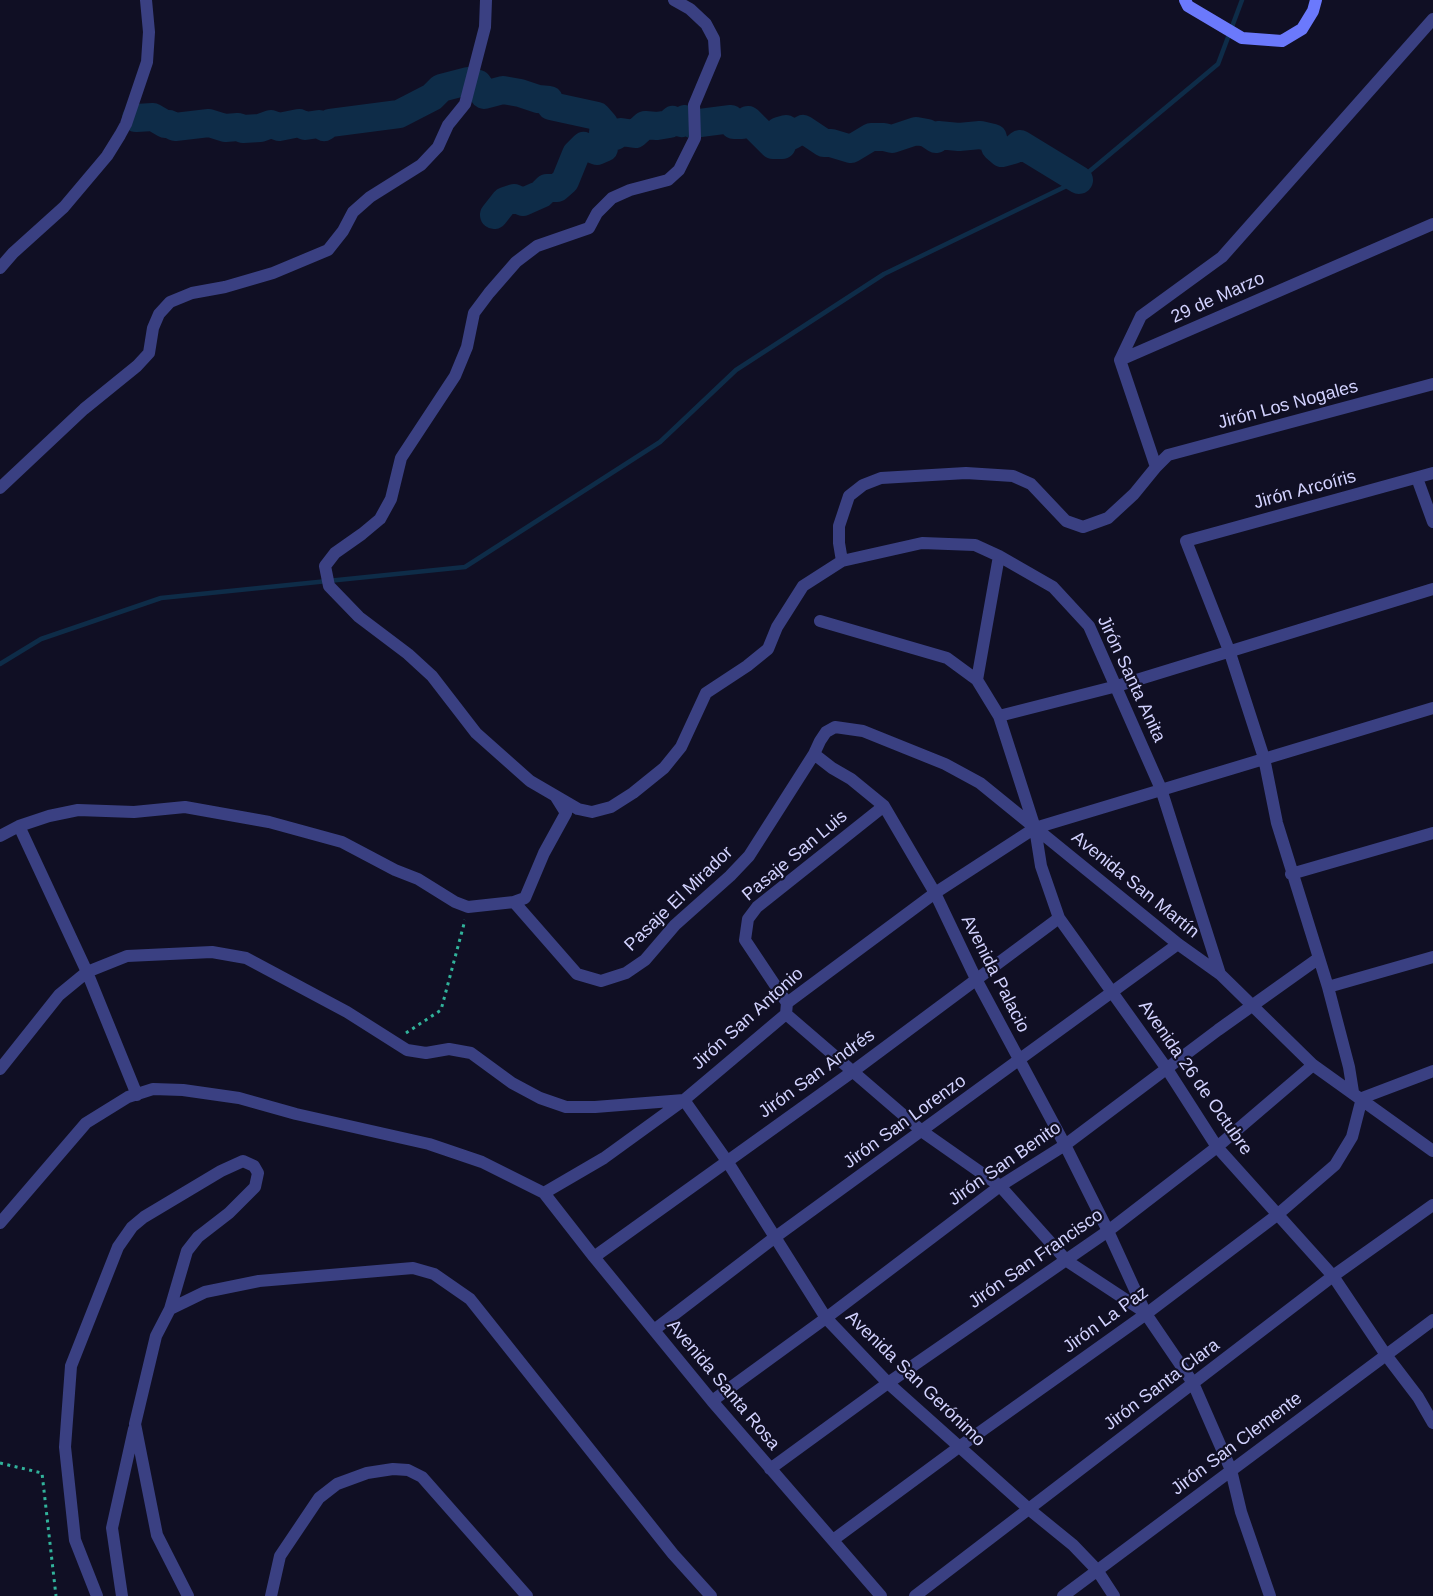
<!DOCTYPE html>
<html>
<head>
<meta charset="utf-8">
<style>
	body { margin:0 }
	canvas { display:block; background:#100f24 }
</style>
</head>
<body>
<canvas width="1433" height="1596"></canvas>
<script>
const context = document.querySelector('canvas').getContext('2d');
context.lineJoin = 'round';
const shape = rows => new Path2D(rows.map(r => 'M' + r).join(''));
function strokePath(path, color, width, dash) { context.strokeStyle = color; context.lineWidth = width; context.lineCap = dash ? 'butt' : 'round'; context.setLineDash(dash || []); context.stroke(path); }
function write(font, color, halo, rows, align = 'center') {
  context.font = font + ' Arial,sans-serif'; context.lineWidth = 4.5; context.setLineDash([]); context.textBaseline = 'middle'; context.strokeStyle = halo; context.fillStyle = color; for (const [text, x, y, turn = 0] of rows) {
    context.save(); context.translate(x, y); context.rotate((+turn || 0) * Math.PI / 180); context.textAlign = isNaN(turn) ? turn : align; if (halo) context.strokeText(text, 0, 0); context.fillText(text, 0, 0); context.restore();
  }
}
strokePath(shape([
	[0,664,41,639,161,598,465,567,660,442,736,370,884,274,1079,180,1218,64,1242,0]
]), '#0e2c48', 4.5);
strokePath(shape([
	[136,118,153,117,165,124,169,124,175,127,209,123,225,128,238,127,243,129,260,128,271,124,279,127,299,123,305,126,319,124,324,127,330,123,399,114,432,97,441,88,468,81,478,84,484,95,503,90,520,93,538,99,549,100,551,106,597,116,604,124,603,133,608,138,615,136,621,132,635,134,645,125,657,126,669,124,673,120,681,123,685,119,692,124,731,119,734,125,742,125,748,120,773,145,782,145,779,131,786,129,791,136,803,129,824,143,831,143,851,149,871,137,884,137,892,139,916,131,927,133,936,139,938,135,959,137,980,135,993,138,995,147,1002,153,1013,150,1020,144,1079,180],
	[494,215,505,201,514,198,523,202,541,194,547,188,557,188,565,181,576,154,584,146,597,151,604,148,604,142,608,138]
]), '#0e2c48', 28);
strokePath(shape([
	[406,1033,441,1010,465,920],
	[0,1463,42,1473,56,1596]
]), '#31b39b', 3, [3, 4.5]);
strokePath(shape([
	[674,0,690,9,706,24,714,39,715,55,694,105,695,138,679,170,668,180,630,190,612,198,597,213,589,228,537,246,516,262,489,293,474,313,467,347,455,376,401,458,391,499,380,519,362,534,335,553,325,566,329,586,359,617,408,654,432,676,476,733,530,781,578,809,592,812,611,807,633,793,664,768,681,747,706,693,747,666,768,649,777,627,803,586,842,561,922,543,975,545,999,556,1053,587,1089,626,1161,789,1220,974],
	[0,268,13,253,64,207,107,156,120,135,126,124,147,62,149,32,146,0],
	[1120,360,1141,316,1222,257,1433,19],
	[1156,467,1120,360,1433,224],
	[1417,478,1433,522],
	[0,488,84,409,137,366,149,353,153,328,159,314,170,302,192,293,225,287,273,273,328,250,343,231,353,212,370,197,421,165,438,147,448,125,465,104,485,27,486,0],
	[999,556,977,680,999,716,1035,828,1041,866,1059,918,1167,1069,1217,1147,1333,1276,1386,1355,1418,1397,1433,1423],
	[842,561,839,543,839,526,849,496,863,485,881,478,966,473,1013,476,1031,484,1066,521,1083,527,1108,518,1134,494,1156,467,1168,455,1433,384],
	[820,621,947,658,977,680],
	[999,716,1117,686,1433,589],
	[19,826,87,972,137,1095],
	[0,836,19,826,49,816,78,810,134,812,185,807,269,822,342,842,395,870,418,879,455,902,468,907,514,902,525,898,544,853,566,813,556,797],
	[1291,874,1433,833],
	[514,902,577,974,601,981,626,973,645,960,675,925,730,876,749,856,814,754],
	[1328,987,1433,957],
	[787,1003,745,940,748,919,757,907,884,806],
	[786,1014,923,1132,1000,1186,1067,1261,1146,1313],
	[0,1069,59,995,87,972,127,956,212,952,246,958,347,1012,407,1050,426,1053,449,1049,471,1053,512,1083,540,1098,566,1107,595,1107,684,1100,727,1161,826,1318,888,1383,1030,1510,1073,1545,1097,1570,1114,1596],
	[1353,1092,1349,1067,1328,987,1277,823,1264,758,1230,653,1186,541,1433,473],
	[544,1193,604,1158,684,1100,786,1014,787,1003,935,893,1035,828,1433,708],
	[0,1223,86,1123,128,1097,153,1089,183,1090,239,1098,296,1114,429,1144,482,1162,544,1193,594,1257,712,1401,881,1596],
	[594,1257,852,1072,1059,918],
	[654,1330,774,1238,1178,944],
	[712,1401,826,1318,1000,1186,1065,1145,1218,1030,1319,958],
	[770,1469,888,1383,1108,1231,1217,1147,1313,1065],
	[833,1540,959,1447,1146,1314,1277,1215,1335,1165,1352,1137,1362,1098,1433,1071],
	[97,1596,75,1540,65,1447,71,1366,118,1247,132,1227,144,1217,221,1171,243,1161,254,1166,258,1173,255,1187,229,1213,198,1237,187,1251,170,1309],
	[122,1596,112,1528,134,1429],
	[188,1596,157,1535,135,1424,156,1336,170,1309,205,1292,259,1281,413,1268,434,1274,470,1299,673,1554,711,1596],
	[271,1596,280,1556,319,1498,337,1484,367,1473,393,1469,408,1470,422,1477,527,1596],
	[915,1596,1333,1276,1433,1205],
	[1063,1596,1433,1320],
	[1270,1596,1241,1512,1231,1470,1193,1383,1146,1314,1108,1231,1065,1145,976,979,935,893,884,806,851,779,832,768,814,754,820,741,826,732,835,727,863,731,945,764,980,783,1178,944,1220,974,1313,1065,1433,1151]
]), '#3a4082', 12);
strokePath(shape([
	[1185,0,1188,6,1242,38,1282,41,1302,29,1313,11,1316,0]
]), '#6b79fc', 12);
write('18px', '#d2d2fe', '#100f24', [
	["29 de Marzo",1218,298,-24],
	["Jirón Los Nogales",1288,405,-15],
	["Jirón Arcoíris",1305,490,-15],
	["Jirón Santa Anita",1131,679,65],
	["Pasaje San Luis",795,856,-40],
	["Avenida San Martín",1135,885,39],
	["Pasaje El Mirador",679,899,-44],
	["Avenida Palacio",995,974,63],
	["Jirón San Antonio",748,1019,-42],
	["Jirón San Andrés",817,1074,-36],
	["Avenida 26 de Octubre",1195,1078,55],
	["Jirón San Lorenzo",905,1122,-36],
	["Jirón San Benito",1005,1164,-35],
	["Jirón San Francisco",1036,1259,-35],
	["Jirón La Paz",1106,1320,-36],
	["Avenida San Gerónimo",915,1379,44],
	["Avenida Santa Rosa",723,1385,50],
	["Jirón Santa Clara",1162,1385,-37],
	["Jirón San Clemente",1237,1444,-37]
]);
</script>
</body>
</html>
